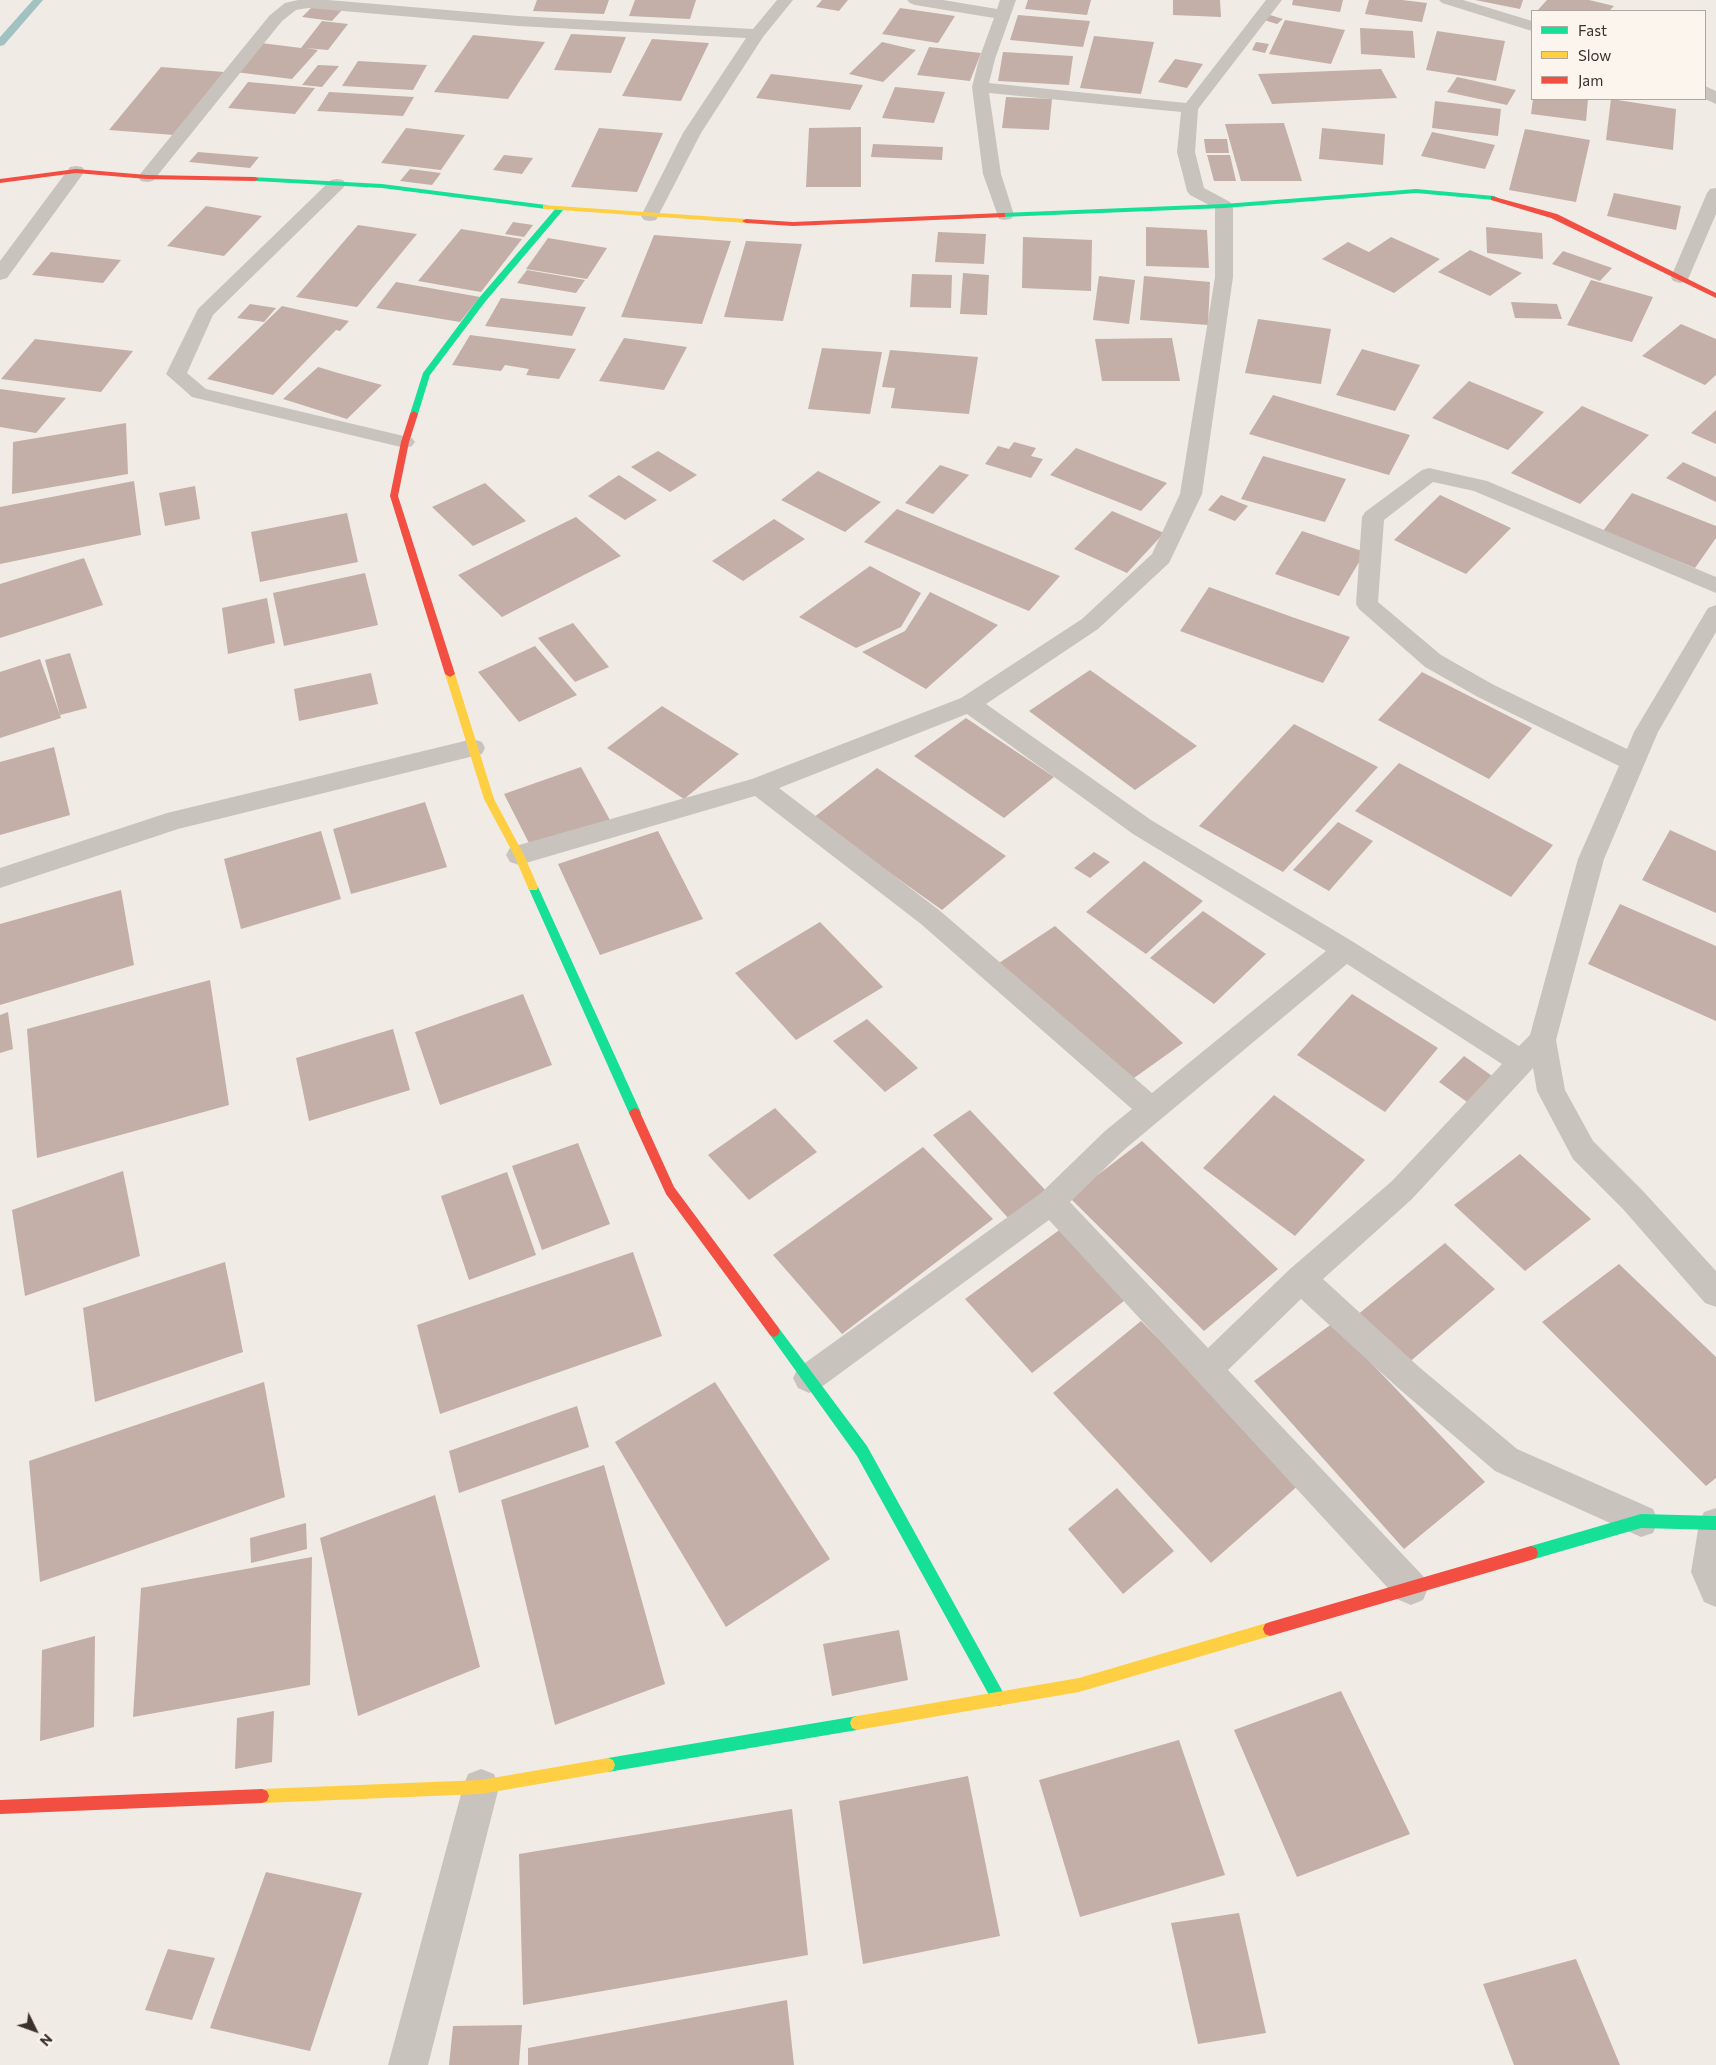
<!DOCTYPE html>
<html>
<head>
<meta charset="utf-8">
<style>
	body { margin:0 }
	#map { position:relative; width:1716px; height:2065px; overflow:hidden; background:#f0ebe5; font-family:Commissioner,sans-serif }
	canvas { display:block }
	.legend { position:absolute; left:1531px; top:10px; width:175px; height:90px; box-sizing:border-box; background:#fbf5ee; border:1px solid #aea6a0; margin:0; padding:6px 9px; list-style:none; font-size:15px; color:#3b302b }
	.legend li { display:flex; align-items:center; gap:10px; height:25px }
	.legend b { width:25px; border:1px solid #aea6a0 }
	.north { position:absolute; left:10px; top:2005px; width:50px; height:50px; -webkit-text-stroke:4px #fbf5ee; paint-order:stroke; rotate:132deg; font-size:14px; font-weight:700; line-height:20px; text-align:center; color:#3b302b }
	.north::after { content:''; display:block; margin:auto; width:18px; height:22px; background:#3b302b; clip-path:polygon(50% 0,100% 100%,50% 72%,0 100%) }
</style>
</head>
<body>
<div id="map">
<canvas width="1716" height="2065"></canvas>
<ul class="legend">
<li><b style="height:6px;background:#16e098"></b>Fast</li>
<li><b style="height:6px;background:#ffcf43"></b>Slow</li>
<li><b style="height:6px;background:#f24e42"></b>Jam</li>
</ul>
<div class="north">N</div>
</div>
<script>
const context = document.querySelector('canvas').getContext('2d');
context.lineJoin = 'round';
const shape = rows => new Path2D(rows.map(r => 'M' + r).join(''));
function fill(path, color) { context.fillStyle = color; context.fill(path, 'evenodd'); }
fill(shape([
	[33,0,43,0,4,45,0,46,0,37,33,0]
]), '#a1c2c1');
fill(shape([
	[537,0,609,0,604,14,533,11],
	[635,0,696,0,690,19,629,16],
	[822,0,848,0,839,11,816,7],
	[1028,0,1091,0,1087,15,1025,9],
	[1173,0,1220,0,1221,17,1173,15],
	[1293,0,1343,0,1340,12,1292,5],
	[1369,0,1402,0,1427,3,1422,22,1365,14],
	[1475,0,1523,0,1520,9],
	[1547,0,1589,0,1614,6,1609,11,1537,11],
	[312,7,342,10,332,21,302,17],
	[900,8,955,16,938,43,882,34],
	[1018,15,1090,21,1083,47,1010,40],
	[1270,15,1283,19,1277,24,1264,20],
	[1285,20,1345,30,1331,64,1269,54],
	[322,21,348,24,328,50,306,48,318,50,292,79,235,72,261,43,301,48],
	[1360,28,1413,31,1415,58,1361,54],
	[1437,31,1505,41,1496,81,1426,70],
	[571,34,626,37,611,73,554,70],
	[473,35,545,42,508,99,434,92],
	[1094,36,1154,42,1141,94,1080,88],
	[652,39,709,43,681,101,622,96],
	[882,42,916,50,883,82,849,74],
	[1256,42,1269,44,1265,53,1252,50],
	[929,47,981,53,970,81,917,75],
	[1003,52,1073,56,1069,85,998,81],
	[1175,59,1203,64,1187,88,1158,82],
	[358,61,427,65,413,90,342,86],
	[318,65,339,66,322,87,302,85],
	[161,67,224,72,174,135,109,130],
	[1381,69,1397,98,1272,104,1258,74],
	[771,74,863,85,850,110,756,98],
	[1457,77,1516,90,1507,105,1447,92],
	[248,82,315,88,295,114,228,108],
	[895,87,945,92,934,123,882,118],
	[329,92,414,97,403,116,317,111],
	[1006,97,1052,99,1049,130,1002,128],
	[1533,99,1588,99,1586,121,1531,114],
	[1611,99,1676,109,1673,150,1606,140],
	[1435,101,1501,109,1498,136,1432,128],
	[1284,123,1302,181,1241,181,1225,124],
	[861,127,861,187,806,187,809,128],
	[406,128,465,135,441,170,381,163],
	[599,128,663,133,637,192,571,187],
	[1322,128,1385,134,1383,165,1319,159],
	[1525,129,1590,140,1576,202,1509,190],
	[1432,132,1495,145,1485,169,1421,156],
	[1204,139,1227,139,1229,153,1206,153],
	[873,144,943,147,942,160,871,157],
	[198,152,222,154,259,157,250,168,189,162],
	[504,155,533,158,522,174,493,170],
	[1207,155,1230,155,1236,181,1214,181],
	[410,169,441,173,432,185,400,181],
	[1614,193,1681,206,1676,230,1607,216],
	[206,206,262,216,224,256,167,246],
	[513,222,533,225,524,237,505,234],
	[358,225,417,234,357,307,296,297],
	[1146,227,1207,230,1209,268,1146,266],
	[1486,227,1542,233,1543,259,1487,253],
	[461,229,522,239,481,292,418,281],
	[938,232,986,234,984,264,935,262],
	[654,235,731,241,702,324,621,317],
	[1023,237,1092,240,1091,291,1022,288],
	[1391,237,1440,259,1394,293,1322,259,1348,242,1369,252],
	[548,238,607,248,587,279,526,269],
	[746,241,802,244,783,321,724,317],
	[1470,250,1522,273,1490,296,1438,272],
	[1563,251,1612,268,1600,281,1552,264],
	[51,252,85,256,121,260,103,283,32,275],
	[527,270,585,280,576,293,517,283],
	[963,273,989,275,987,315,960,314],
	[912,274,952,275,951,308,910,307],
	[1099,276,1135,280,1129,324,1093,320],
	[1144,276,1210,282,1208,325,1140,320],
	[1591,280,1653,297,1632,342,1567,325],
	[396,282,480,297,460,322,376,308],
	[501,298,586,307,572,336,485,326],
	[1511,302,1557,304,1562,319,1515,318],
	[250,304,276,308,264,322,237,318],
	[282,306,349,321,340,331,336,330,273,395,207,379],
	[1258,319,1331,329,1321,384,1245,373],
	[1681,324,1716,339,1716,375,1705,385,1642,356],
	[470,335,576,349,559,379,526,375,529,369,505,365,501,371,452,365],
	[624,338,687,347,664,390,599,381],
	[1172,338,1180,381,1102,381,1095,339],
	[35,339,91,346,133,351,101,392,1,379],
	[822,348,882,352,870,414,808,409],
	[1362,349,1420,365,1395,411,1336,395],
	[890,350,978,357,969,414,891,408,895,388,882,387],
	[318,367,338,373,382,385,347,419,283,399],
	[1469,381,1544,412,1508,450,1432,418],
	[0,389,43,395,66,398,36,433,0,427],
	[1273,395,1410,435,1389,475,1249,434],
	[1582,406,1649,435,1580,504,1511,473],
	[1716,410,1716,444,1691,433],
	[126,423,128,474,12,494,13,442],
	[1014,442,1036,448,1031,456,1043,459,1031,478,985,464,998,446,1009,449],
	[1076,448,1167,483,1141,511,1050,475],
	[658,451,697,475,670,492,631,467],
	[1263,456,1346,479,1325,522,1241,499],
	[1683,462,1716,477,1716,502,1666,478],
	[940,465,969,475,933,514,905,503],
	[818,471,881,502,845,532,781,500],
	[619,475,657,500,625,520,588,496],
	[134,481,141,535,0,564,0,507],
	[485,483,526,521,473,546,432,507],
	[195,486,200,519,165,526,159,493],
	[1632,493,1716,526,1716,538,1695,568,1603,531],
	[1221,495,1248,506,1235,521,1208,510],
	[1440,495,1511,528,1466,574,1394,540],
	[897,509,1060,576,1029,611,864,542],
	[1112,511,1164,533,1127,573,1074,549],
	[347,513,358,562,260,582,251,532],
	[576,517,621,556,502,617,458,575],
	[774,519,805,539,743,581,712,561],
	[1302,531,1365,552,1339,596,1275,574],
	[84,558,103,605,0,638,0,584],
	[870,566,921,593,901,627,856,648,799,617],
	[365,573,378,625,284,646,273,593],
	[1209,587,1292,617,1350,637,1323,683,1180,631],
	[930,592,998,625,926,689,862,652,905,631],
	[267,598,275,643,228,654,222,608],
	[573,623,609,667,575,682,538,638],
	[535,646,577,695,519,722,478,672],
	[70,653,87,708,60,715,45,660],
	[40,659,61,718,0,738,0,672],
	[1090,670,1156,717,1197,746,1135,790,1029,711],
	[1422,672,1532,728,1489,779,1378,720],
	[371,673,378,704,299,721,294,689],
	[662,706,739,754,684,799,607,748],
	[966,718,1054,777,1004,818,914,756],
	[1294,724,1378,767,1283,872,1199,826],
	[54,747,70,815,0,835,0,762],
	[1399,763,1553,845,1511,897,1355,811],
	[581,767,610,820,531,847,504,794],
	[877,768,1006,856,942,910,813,818],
	[425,802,447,867,351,894,333,829],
	[1338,822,1373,841,1329,891,1293,870],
	[1670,830,1716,851,1716,913,1642,880],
	[321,831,341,899,241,929,224,859],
	[658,831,703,919,600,955,558,864],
	[1094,852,1110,862,1090,878,1074,868],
	[1144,861,1203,901,1146,954,1086,912],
	[121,890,134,965,0,1005,0,924],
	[1620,904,1716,946,1716,1021,1588,964],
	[1203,911,1266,954,1214,1004,1150,958],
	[820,922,883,987,796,1040,735,973],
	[1055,926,1087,955,1183,1043,1127,1083,999,963],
	[210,980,229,1105,37,1158,27,1029],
	[523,994,552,1065,440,1105,415,1032],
	[1352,994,1438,1048,1385,1112,1297,1055],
	[8,1012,13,1049,0,1053,0,1015],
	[867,1019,918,1068,885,1092,833,1041],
	[393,1029,410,1090,309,1121,296,1058],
	[1464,1056,1495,1078,1470,1104,1439,1082],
	[1274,1095,1365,1160,1295,1236,1203,1168],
	[775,1108,817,1152,749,1200,708,1155],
	[970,1110,1048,1193,1009,1219,933,1135],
	[1142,1141,1278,1269,1204,1331,1069,1197],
	[578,1143,610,1224,542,1250,512,1166],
	[923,1147,993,1219,842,1334,773,1255],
	[1520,1154,1591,1219,1525,1271,1454,1205],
	[123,1171,140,1256,25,1296,12,1210],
	[507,1172,536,1255,469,1280,441,1196],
	[1062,1228,1129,1297,1032,1373,965,1299],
	[1445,1243,1495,1289,1406,1365,1356,1316],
	[633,1252,662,1336,440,1414,417,1325],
	[225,1262,243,1352,95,1402,83,1308],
	[1619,1264,1716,1357,1716,1478,1706,1486,1542,1322],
	[1141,1321,1301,1483,1211,1563,1053,1393],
	[1333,1323,1485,1482,1404,1549,1254,1381],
	[264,1382,285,1497,40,1582,29,1461],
	[715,1382,830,1559,726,1627,615,1442],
	[577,1406,589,1447,459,1493,449,1451],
	[604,1465,665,1684,555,1725,501,1500],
	[1117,1488,1174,1551,1123,1594,1068,1529],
	[435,1495,480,1667,358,1716,320,1538],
	[306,1523,307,1549,251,1563,250,1538],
	[312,1557,310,1685,133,1717,141,1588],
	[899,1630,908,1680,832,1696,823,1644],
	[95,1636,94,1727,40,1741,42,1650],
	[1341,1691,1410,1834,1297,1877,1234,1730],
	[274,1711,272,1762,235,1769,237,1718],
	[1179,1740,1225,1875,1080,1917,1039,1780],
	[968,1776,1000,1936,863,1964,839,1801],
	[792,1809,808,1955,523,2005,519,1854],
	[266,1872,362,1893,310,2051,210,2028],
	[1239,1913,1266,2033,1198,2044,1171,1923],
	[168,1949,215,1958,192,2020,145,2010],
	[1576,1959,1620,2065,1514,2065,1483,1984],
	[787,2000,794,2065,528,2065,528,2048],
	[522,2025,519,2065,449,2065,453,2026]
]), '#c3afa7');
fill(shape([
	[298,0,328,0,518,16,753,29,777,0,793,0,763,37,701,133,656,220,650,221,644,220,641,216,683,133,746,38,518,26,308,8,296,10,282,21,153,181,147,182,141,181,138,177,141,173,270,15,285,3,298,0],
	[907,0,943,0,997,9,1000,0,1016,0,995,59,989,83,1186,103,1266,0,1282,0,1198,109,1195,152,1204,188,1230,202,1233,206,1233,277,1202,494,1169,563,1098,629,986,704,1151,820,1355,943,1519,1046,1530,1035,1578,859,1619,766,1478,697,1425,667,1359,609,1356,604,1362,517,1365,512,1422,470,1429,468,1487,481,1716,577,1716,593,1474,491,1433,482,1384,520,1378,602,1441,655,1494,685,1627,749,1634,732,1708,608,1716,605,1716,632,1658,732,1604,859,1556,1040,1565,1090,1593,1141,1643,1191,1716,1271,1716,1307,1705,1303,1623,1209,1573,1159,1537,1091,1533,1068,1412,1199,1323,1279,1419,1367,1517,1449,1653,1509,1658,1521,1653,1533,1641,1537,1495,1471,1397,1387,1301,1299,1228,1370,1423,1576,1428,1588,1423,1600,1411,1605,1399,1600,1049,1220,820,1388,809,1393,798,1388,793,1378,798,1368,1041,1193,1105,1131,1132,1109,921,924,755,796,519,865,510,862,506,855,510,848,519,845,752,779,961,698,1082,619,1152,554,1180,494,1215,277,1215,208,1190,195,1187,191,1177,152,1181,112,989,93,1001,174,1014,215,1011,219,1005,220,999,219,983,174,972,87,979,59,994,18,915,5,910,3,907,0],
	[967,714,1133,834,1326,951,1152,1093,939,910,779,788,967,714],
	[1347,964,1502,1064,1392,1181,1290,1269,1208,1348,1070,1202,1125,1149,1347,964],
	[1439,0,1463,0,1532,21,1532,31,1442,3,1439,0],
	[1705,86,1716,91,1716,104,1705,99,1705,86],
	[76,166,82,167,85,171,7,278,0,280,0,261,70,167,76,166],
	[337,179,343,180,346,184,343,188,213,315,187,373,206,389,412,438,415,442,412,446,405,448,192,397,166,374,198,309,331,180,337,179],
	[1716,188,1716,214,1689,277,1687,281,1680,283,1673,281,1671,277,1707,193,1710,189,1716,188],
	[473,739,482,742,485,748,482,754,178,829,0,888,0,868,167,813,473,739],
	[1716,1508,1716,1607,1704,1602,1691,1572,1699,1524,1704,1512,1716,1508],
	[481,1769,494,1774,499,1787,428,2065,388,2065,463,1787,468,1774,481,1769]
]), '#c9c3be');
fill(shape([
	[252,177,382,184,546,205,550,207,546,209,382,188,255,181,251,179,252,177],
	[1416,189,1494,196,1498,198,1494,200,1416,193,1224,208,1002,217,998,215,1002,213,1224,204,1416,189],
	[557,207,564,209,485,302,430,375,418,414,417,416,411,416,410,414,423,373,479,298,557,207],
	[533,883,538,887,641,1113,639,1116,635,1118,631,1116,629,1113,528,887,533,883],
	[774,1325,778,1327,867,1446,1004,1694,1006,1699,1004,1704,999,1706,994,1704,857,1456,770,1335,768,1331,770,1327,774,1325],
	[1641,1514,1716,1516,1716,1530,1641,1528,1531,1560,1526,1558,1524,1553,1526,1548,1531,1546,1641,1514],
	[857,1716,862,1718,864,1723,862,1728,857,1730,608,1772,603,1770,601,1765,603,1760,608,1758,857,1716]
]), '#16e098');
fill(shape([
	[543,205,746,219,750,221,746,223,546,209,543,209,543,205],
	[450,671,455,674,494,799,524,855,538,887,537,890,529,890,514,855,484,799,445,674,450,671],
	[1270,1622,1275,1624,1277,1629,1275,1634,1270,1636,1079,1692,857,1730,852,1728,850,1723,852,1718,857,1716,1079,1678,1270,1622],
	[608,1758,613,1760,615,1765,613,1770,608,1772,481,1794,262,1803,257,1801,255,1796,257,1791,262,1789,481,1780,608,1758]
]), '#ffcf43');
fill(shape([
	[76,169,147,175,255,177,259,179,255,181,147,179,76,173,0,183,0,179,76,169],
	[1491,196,1557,214,1716,293,1716,298,1551,218,1491,200,1491,196],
	[1002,213,1005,213,1005,217,793,226,746,223,742,221,746,219,793,222,1002,213],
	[414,411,418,414,409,442,398,496,455,674,450,677,445,674,390,496,401,442,410,414,414,411],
	[635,1108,639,1110,674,1187,778,1327,780,1331,778,1335,774,1337,770,1335,666,1194,629,1113,631,1110,635,1108],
	[1531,1546,1536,1548,1538,1553,1536,1558,1531,1560,1270,1636,1265,1634,1263,1629,1265,1624,1270,1622,1531,1546],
	[262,1789,267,1791,269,1796,267,1801,262,1803,0,1814,0,1800,262,1789]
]), '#f24e42');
</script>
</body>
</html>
